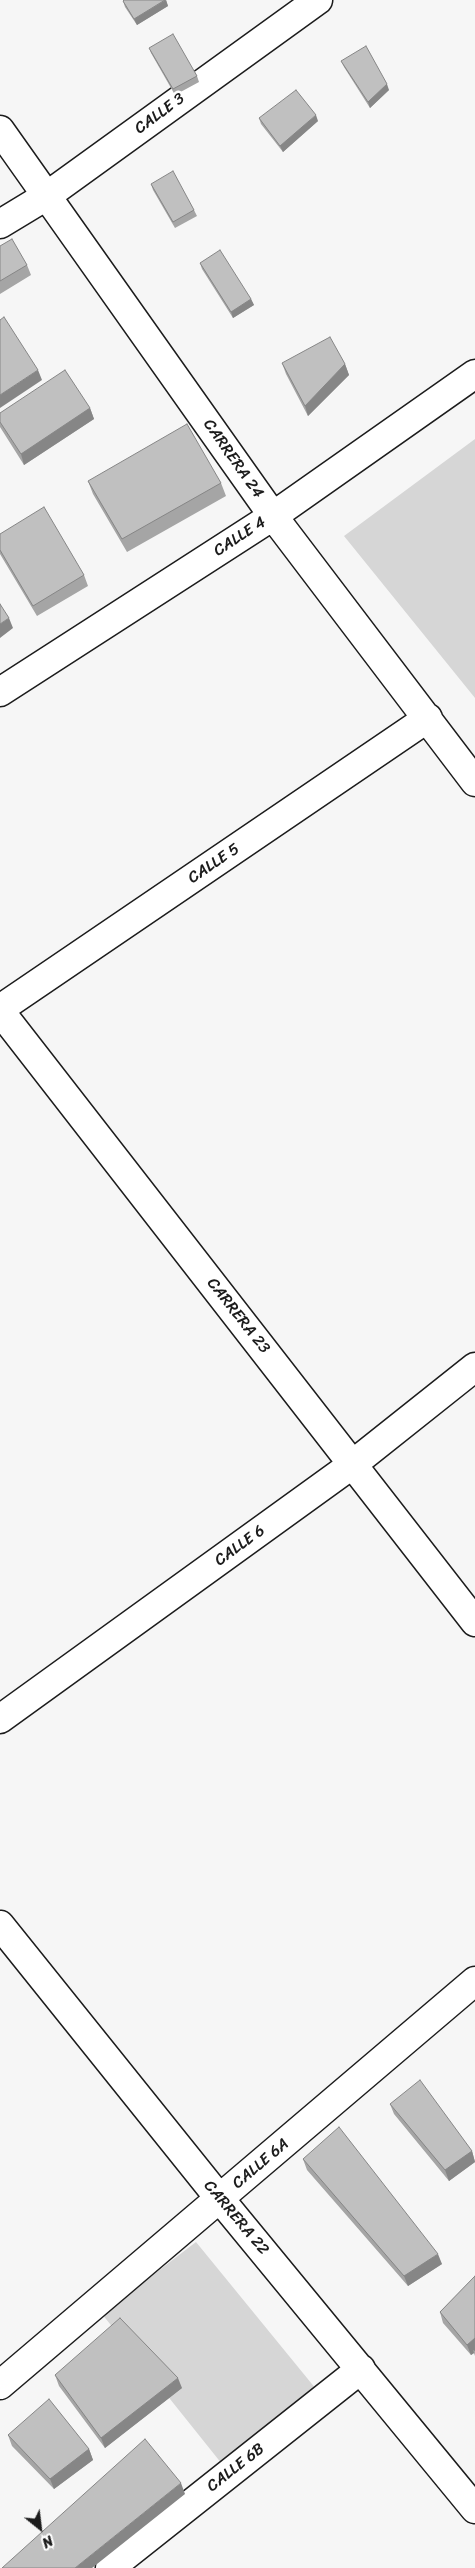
<!DOCTYPE html>
<html>
<head>
<meta charset="utf-8">
<style>
	body { margin:0 }
	#map { position:relative; width:475px; height:2568px; overflow:hidden; background:#f6f6f6; font-family:Sriracha,sans-serif }
	canvas { display:block }
	.north { position:absolute; left:15px; top:2503px; width:50px; height:50px; -webkit-text-stroke:4px #fff; paint-order:stroke; rotate:151deg; font-size:14px; font-weight:700; line-height:20px; text-align:center; color:#1c1c1c }
	.north::after { content:''; display:block; margin:auto; width:18px; height:22px; background:#1c1c1c; clip-path:polygon(50% 0,100% 100%,50% 72%,0 100%) }
</style>
</head>
<body>
<div id="map">
<canvas width="475" height="2568"></canvas>
<div class="north">N</div>
</div>
<script>
const context = document.querySelector('canvas').getContext('2d');
context.lineJoin = 'round';
function fill(path, color) { context.fillStyle = color; context.fill(path, 'evenodd'); }
const shape = rows => new Path2D(rows.map(r => 'M' + r).join(''));
function strokePath(path, color, width, dash) { context.strokeStyle = color; context.lineWidth = width; context.lineCap = dash ? 'butt' : 'round'; context.setLineDash(dash || []); context.stroke(path); }
function write(font, color, halo, rows, align = 'center') {
  context.font = font + ' Sriracha,sans-serif'; context.lineWidth = 5; context.setLineDash([]); context.textBaseline = 'middle'; context.strokeStyle = halo; context.fillStyle = color; for (const [text, x, y, turn = 0] of rows) {
    context.save(); context.translate(x, y); context.rotate((+turn || 0) * Math.PI / 180); context.textAlign = isNaN(turn) ? turn : align; if (halo) context.strokeText(text, 0, 0); context.fillText(text, 0, 0); context.restore();
  }
}
fill(shape([
	[475,439,475,698,344,536],
	[196,2242,316,2389,222,2464,102,2314]
]), '#d6d6d6');
const minor = shape([
	[0,130,273,516,475,782],
	[0,224,48,195,318,0],
	[0,692,273,516,475,374],
	[0,1009,428,718],
	[0,1011,475,1622],
	[0,1719,353,1464,475,1367],
	[0,1925,220,2199,475,2509],
	[0,2385,475,1981],
	[110,2568,361,2369]
]);
strokePath(minor, '#1c1c1c', 31);
strokePath(minor, '#fff', 28);
fill(shape([
	[166,0,168,6,137,25,125,7,123,1],
	[149,48,197,76,199,82,175,95,151,53],
	[341,61,389,90,370,108,344,67],
	[259,118,318,121,283,152,261,124],
	[151,184,194,210,197,216,175,228,153,190],
	[0,246,27,265,31,275,0,294],
	[200,263,251,299,254,305,233,318,202,269],
	[282,363,345,364,349,375,308,416,286,374],
	[90,408,94,419,24,465,0,427,0,413],
	[88,481,221,483,226,496,127,552,93,494],
	[0,534,84,575,88,586,37,616,0,554],
	[390,2104,472,2151,475,2162,449,2181,394,2114],
	[303,2159,442,2264,408,2286,307,2170],
	[475,2276,475,2356,474,2353,471,2355,443,2323,440,2312],
	[55,2375,182,2388,105,2448,59,2386],
	[8,2435,89,2449,93,2460,54,2489,12,2446]
]), '#a5a5a5');
fill(shape([
	[166,0,168,6,137,25,134,19],
	[387,84,389,90,370,108,368,102],
	[316,115,318,121,283,152,280,146],
	[251,299,254,305,233,318,231,312],
	[345,364,349,375,308,416,305,406],
	[38,370,42,380,0,408,0,395],
	[90,408,94,419,24,465,21,454],
	[9,618,13,628,0,638,0,624],
	[472,2151,475,2162,449,2181,445,2170],
	[438,2254,442,2264,408,2286,404,2276],
	[475,2338,475,2351,473,2350,474,2353,471,2355,467,2345],
	[178,2378,182,2388,105,2448,101,2438],
	[89,2449,93,2460,54,2489,50,2479],
	[181,2483,185,2494,92,2568,75,2568]
]), '#868686');
const building = shape([
	[124,0,165,0,134,19,123,1,124,0],
	[173,34,197,76,173,89,149,48,173,34],
	[366,46,387,84,368,102,341,61,366,46],
	[296,90,316,115,280,146,259,118,296,90],
	[173,171,194,210,173,222,151,184,173,171],
	[12,239,27,265,0,281,0,246,12,239],
	[220,250,251,299,231,312,200,263,220,250],
	[4,317,38,370,0,395,0,320,4,317],
	[330,337,345,364,305,406,282,363,330,337],
	[65,370,90,408,21,454,0,422,0,413,65,370],
	[187,424,221,483,122,539,88,481,187,424],
	[44,507,84,575,33,606,0,550,0,534,44,507],
	[0,604,9,618,0,624,0,604],
	[420,2080,472,2151,445,2170,390,2104,420,2080],
	[339,2127,438,2254,404,2276,303,2159,339,2127],
	[475,2276,475,2338,467,2345,440,2312,475,2276],
	[120,2318,178,2378,101,2438,55,2375,120,2318],
	[49,2399,89,2449,50,2479,8,2435,49,2399],
	[145,2439,181,2483,75,2568,2,2568,145,2439]
]);
fill(building, '#c0c0c0');
strokePath(building, '#868686', 1);
write('16px', '#1c1c1c', '#fff', [
	["CALLE 3",160,114,-36],
	["CARRERA 24",233,459,55],
	["CALLE 4",240,537,-33],
	["CALLE 5",214,864,-34],
	["CARRERA 23",238,1316,52],
	["CALLE 6",240,1546,-36],
	["CALLE 6A",261,2164,-40],
	["CARRERA 22",236,2218,50],
	["CALLE 6B",236,2468,-38]
]);
</script>
</body>
</html>
